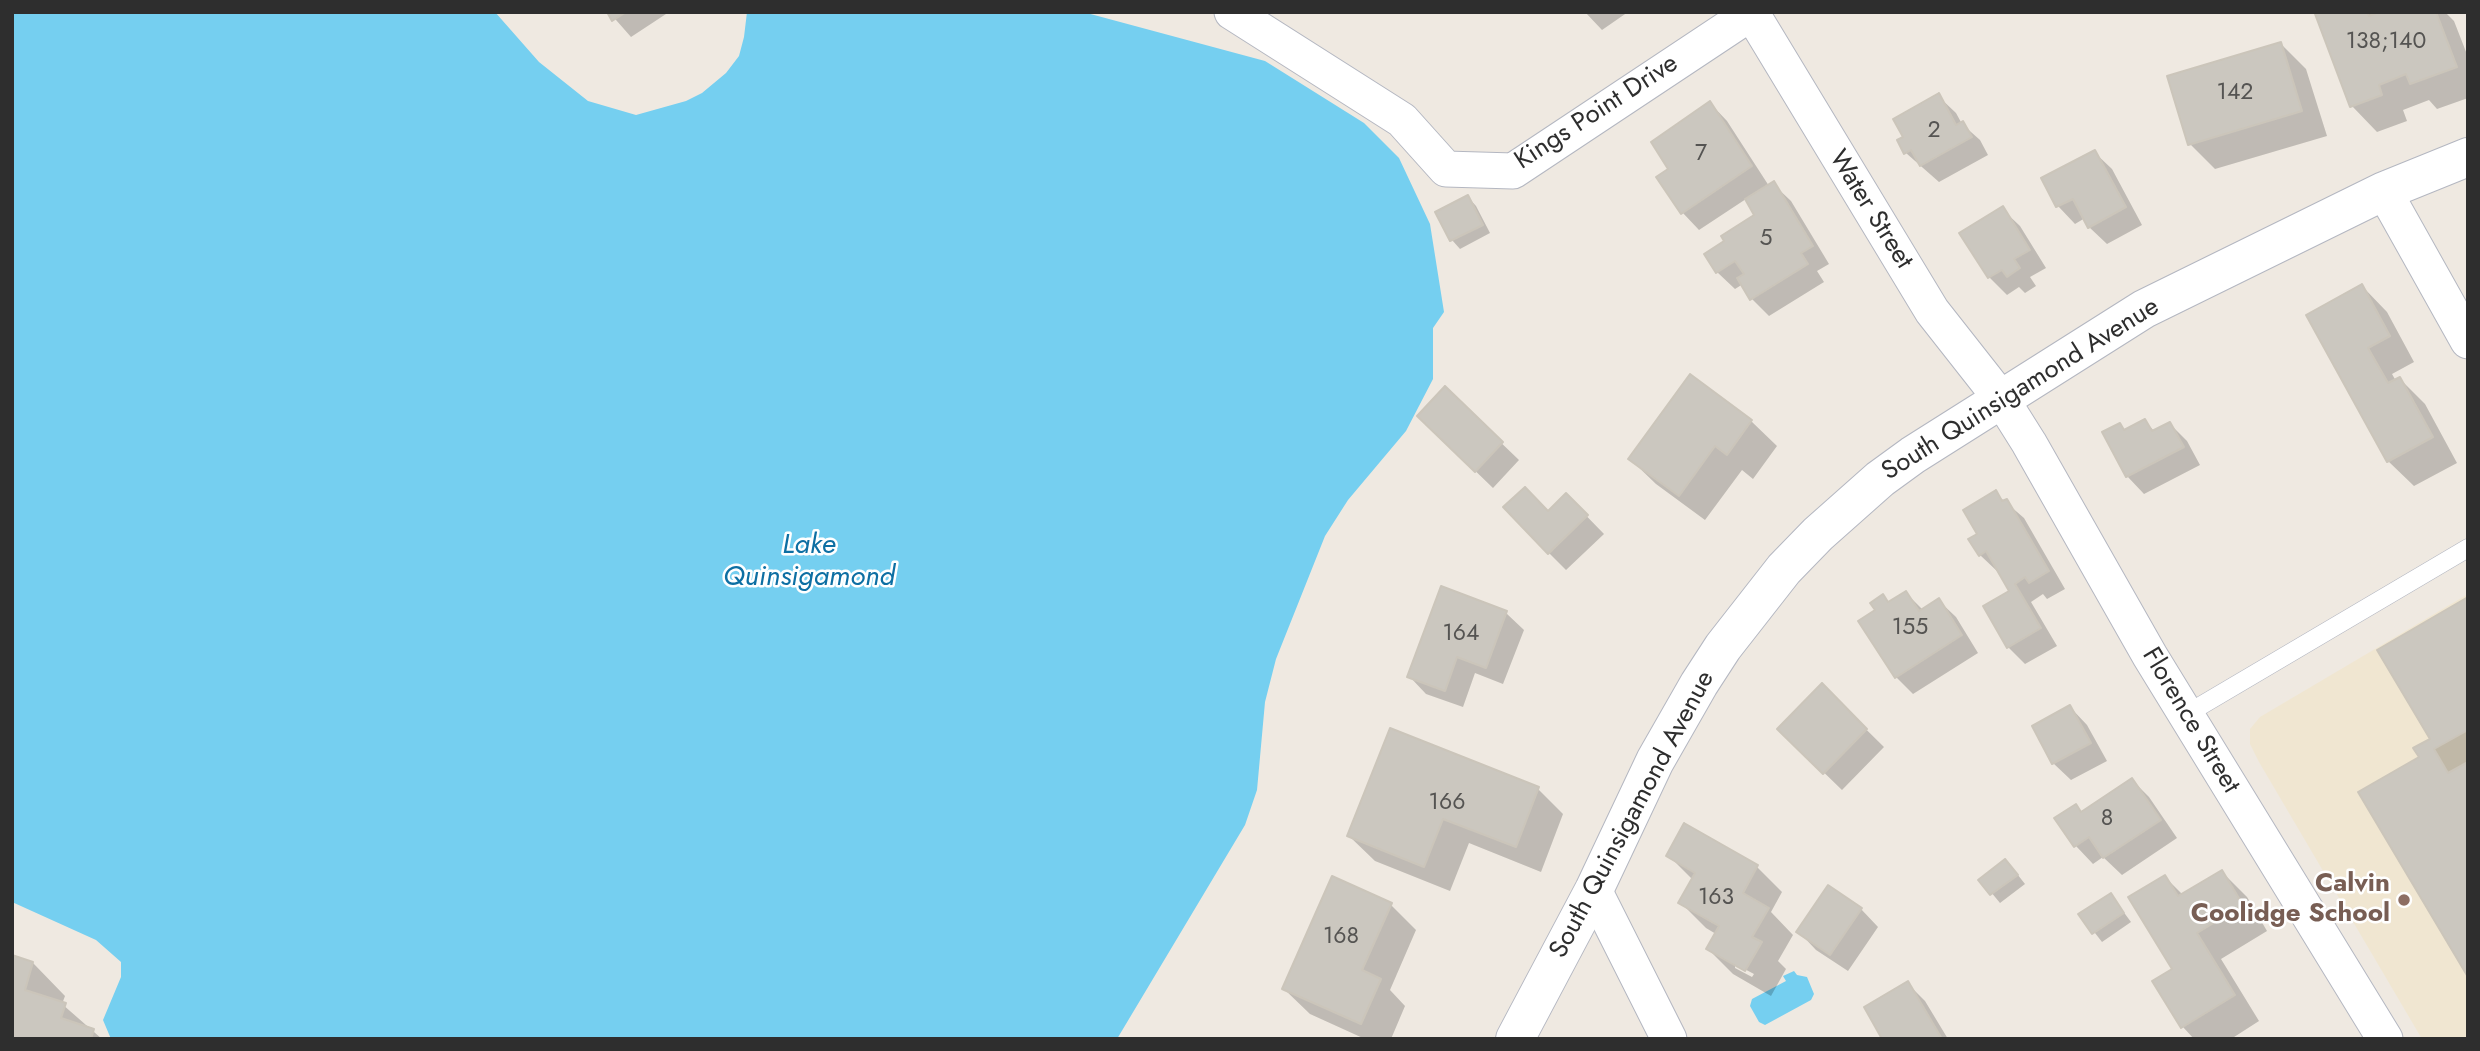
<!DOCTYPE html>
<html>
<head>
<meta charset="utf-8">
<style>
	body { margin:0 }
	#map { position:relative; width:2480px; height:1051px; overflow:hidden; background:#efe9e1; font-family:Jost,sans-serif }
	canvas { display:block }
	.frame { position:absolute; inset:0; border:14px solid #2e2e2e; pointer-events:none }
</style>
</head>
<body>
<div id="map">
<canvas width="2480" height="1051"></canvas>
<div class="frame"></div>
</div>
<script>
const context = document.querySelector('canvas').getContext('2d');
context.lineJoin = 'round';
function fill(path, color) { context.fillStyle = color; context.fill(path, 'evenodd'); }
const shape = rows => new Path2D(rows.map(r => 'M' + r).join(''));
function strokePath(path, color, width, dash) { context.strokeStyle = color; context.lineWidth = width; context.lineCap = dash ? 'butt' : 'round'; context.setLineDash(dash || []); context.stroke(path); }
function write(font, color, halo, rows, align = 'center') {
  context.font = font + ' Jost,sans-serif'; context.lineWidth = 5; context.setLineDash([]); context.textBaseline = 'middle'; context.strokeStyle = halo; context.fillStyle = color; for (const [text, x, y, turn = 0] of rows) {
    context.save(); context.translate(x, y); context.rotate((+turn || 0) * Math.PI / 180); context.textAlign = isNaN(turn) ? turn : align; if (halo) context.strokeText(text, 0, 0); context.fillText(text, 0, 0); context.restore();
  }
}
fill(shape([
	[2468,594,2468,1039,2422,1039,2259,762,2250,744,2250,729,2260,717]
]), '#f0e6d1');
fill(shape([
	[12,12,495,12,539,62,588,101,636,115,686,101,702,93,726,73,739,56,744,37,747,12,1083,12,1265,61,1364,123,1399,158,1430,224,1444,312,1433,328,1433,379,1406,431,1348,500,1325,536,1276,659,1265,702,1257,790,1245,825,1117,1039,111,1039,103,1020,121,977,121,962,96,940,12,902],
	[1794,971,1797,975,1807,977,1814,994,1811,1000,1765,1025,1759,1022,1750,1006,1752,999,1786,981,1783,976]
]), '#75cff0');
fill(shape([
	[609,12,665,12,666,14,631,37],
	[1585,12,1628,12,1602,30],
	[2324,12,2376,12,2378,15,2384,12,2445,12,2454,21,2468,57,2468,98,2437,109,2429,100,2403,110,2407,121,2377,132,2352,106,2317,15],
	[2281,44,2306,69,2327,136,2215,169,2190,144],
	[1938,96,1956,113,1962,124,1980,140,1988,155,1939,182,1906,153,1905,137],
	[1710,103,1727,121,1769,186,1773,184,1791,201,1829,264,1817,271,1824,282,1769,316,1752,299,1743,284,1735,289,1717,272,1727,242,1757,215,1746,199,1699,230,1682,212,1670,169],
	[2094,152,2112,169,2142,225,2107,244,2089,227,2085,218,2075,224,2058,206,2043,179],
	[1468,197,1476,206,1490,233,1460,249,1452,240,1438,213],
	[2002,209,2020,226,2046,268,2030,277,2036,286,2025,293,2019,287,2007,295,1989,277,1962,234],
	[2362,286,2387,312,2414,362,2392,374,2396,381,2400,379,2425,404,2457,463,2414,486,2388,461,2308,316],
	[1445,389,1519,460,1493,488,1436,433],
	[1751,421,1777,446,1753,479,1742,470,1705,520,1656,484,1630,459],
	[2145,421,2155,432,2170,424,2187,441,2200,465,2144,494,2127,476,2120,425,2126,431],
	[1995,493,2024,518,2065,589,2047,599,2043,594,2031,602,2057,646,2025,664,2008,647,2012,591,2000,571,1998,572,1980,555,1979,535],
	[1566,495,1604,534,1566,570,1549,553,1548,513],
	[1906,593,1923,610,1938,600,1956,617,1978,653,1913,694,1896,677,1877,610,1883,596,1890,603],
	[2468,599,2468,974,2421,757,2432,739],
	[1506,613,1524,630,1503,684,1475,673,1463,707,1426,694,1409,676],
	[1822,686,1884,747,1842,790,1779,729],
	[2070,707,2087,725,2107,761,2071,780,2053,763],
	[2132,780,2149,797,2177,838,2122,875,2103,857,2093,864,2076,846,2057,818,2076,806,2083,813],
	[1538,789,1563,814,1541,872,1469,843,1450,891,1375,861,1349,836],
	[1668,855,1757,867,1782,892,1771,912,1793,935,1778,961,1786,969,1771,996,1733,974,1708,949,1716,934,1706,928,1680,902,1693,880],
	[1735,964,1754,974,1752,977,1735,968],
	[2014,870,2025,884,2000,903,1981,880],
	[2222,872,2247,897,2267,931,2221,959,2259,1021,2231,1039,2194,1039,2183,1027,2174,970,2165,877,2183,895],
	[2111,895,2131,922,2102,942,2081,915],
	[1391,905,1416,930,1390,990,1405,1006,1391,1039,1365,1039,1310,1014,1284,989],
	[1861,909,1878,927,1848,971,1816,950,1799,932],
	[12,957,33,963,65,996,62,1004,102,1039,12,1039],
	[1907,983,1925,1001,1948,1039,1884,1039]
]), '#0003');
const building = shape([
	[607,12,626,12,612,21,607,12],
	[2319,12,2367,12,2369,16,2379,12,2436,12,2457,67,2410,84,2406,74,2379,85,2382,95,2350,107,2315,14,2319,12],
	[2281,42,2302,111,2188,145,2167,76,2281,42],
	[1939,93,1956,125,1963,121,1972,137,1920,166,1911,150,1904,154,1897,140,1903,137,1893,119,1939,93],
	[1710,101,1752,166,1681,214,1656,177,1668,169,1651,142,1710,101],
	[2095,150,2126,207,2088,228,2073,199,2056,207,2041,178,2095,150],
	[1774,181,1813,246,1801,253,1808,264,1750,300,1737,278,1744,274,1735,261,1716,273,1704,254,1724,241,1721,236,1754,215,1745,199,1774,181],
	[1468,195,1483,225,1450,241,1435,212,1468,195],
	[2003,206,2030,250,2014,259,2020,268,2007,277,2002,270,1988,278,1959,233,2003,206],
	[2362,284,2390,336,2368,348,2388,383,2400,377,2433,437,2387,462,2306,315,2362,284],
	[1690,374,1752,420,1727,455,1715,446,1679,496,1628,459,1690,374],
	[1445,386,1503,442,1475,472,1417,416,1445,386],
	[2145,419,2152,431,2170,422,2184,447,2126,477,2102,432,2120,423,2124,430,2145,419],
	[1525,487,1548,511,1566,493,1588,515,1548,554,1503,507,1525,487],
	[1996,490,2002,501,2007,499,2049,571,2029,583,2025,577,2015,584,2041,628,2007,648,1983,606,2009,591,1986,551,1979,556,1968,539,1977,534,1963,510,1996,490],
	[1441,586,1507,611,1486,668,1457,657,1445,691,1407,677,1441,586],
	[1906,591,1919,611,1939,598,1962,635,1895,678,1858,621,1875,610,1870,603,1883,594,1888,602,1906,591],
	[2468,597,2468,730,2434,749,2448,773,2468,762,2468,977,2358,792,2419,757,2413,748,2430,739,2377,650,2468,597],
	[1822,683,1867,729,1823,774,1777,729,1822,683],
	[2070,705,2091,743,2052,764,2032,726,2070,705],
	[1390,728,1539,787,1516,847,1443,819,1424,867,1347,836,1390,728],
	[2132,778,2161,820,2103,858,2089,837,2074,847,2054,818,2076,804,2081,812,2132,778],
	[1684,823,1758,865,1743,893,1769,908,1752,937,1762,942,1745,971,1706,949,1719,926,1678,903,1695,873,1666,856,1684,823],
	[2005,859,2018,875,1990,895,1978,880,2005,859],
	[2222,870,2243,905,2197,933,2235,995,2181,1028,2152,981,2172,969,2128,897,2165,875,2178,896,2222,870],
	[1332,876,1392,903,1362,970,1381,979,1361,1024,1282,989,1332,876],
	[1828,885,1862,908,1830,955,1796,932,1828,885],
	[2111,893,2124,913,2092,934,2078,914,2111,893],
	[12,955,33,962,25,990,66,1003,61,1018,94,1029,91,1039,12,1039,12,955],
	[1908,981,1942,1039,1882,1039,1864,1007,1908,981]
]);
fill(building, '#cbc7bf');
strokePath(building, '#cbc5ba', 2);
const service = shape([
	[2185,715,2468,548]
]);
const minor = shape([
	[1232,12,1402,120,1446,169,1513,171,1751,13],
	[1751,12,1932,311,2002,400,2029,443,2150,656,2385,1039],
	[2384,191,2468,341],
	[1594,890,1669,1039]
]);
const secondary = shape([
	[1515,1039,1594,890,1655,761,1699,684,1723,647,1784,569,1818,534,1880,479,1913,455,2144,309,2384,191,2468,157]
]);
strokePath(service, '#b4b7c1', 19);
strokePath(minor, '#b4b7c1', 37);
strokePath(secondary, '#b4b7c1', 40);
strokePath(service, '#fff', 18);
strokePath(minor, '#fff', 35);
strokePath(secondary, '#fff', 38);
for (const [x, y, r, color] of [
	[2404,900,7,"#8d6e63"]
]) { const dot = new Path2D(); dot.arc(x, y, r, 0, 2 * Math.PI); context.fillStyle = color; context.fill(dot); strokePath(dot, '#fff', 2.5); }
write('23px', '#555452', null, [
	["138;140",2386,42],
	["142",2235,93],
	["2",1934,131],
	["7",1701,154],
	["5",1766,239],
	["155",1910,628],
	["164",1461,634],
	["166",1447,803],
	["8",2107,819],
	["163",1716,898],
	["168",1341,937]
]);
write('26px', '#2e2e2e', '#fff', [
	["Kings Point Drive",1597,113,-33],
	["Water Street",1870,210,58],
	["South Quinsigamond Avenue",2021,390,-32],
	["Florence Street",2190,721,59],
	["South Quinsigamond Avenue",1633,815,-62]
]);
write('bold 26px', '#785e54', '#fff', [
	["Calvin",2390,885],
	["Coolidge School",2390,915]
], 'right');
write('italic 28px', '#0d6fa3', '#fff', [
	["Lake",809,546],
	["Quinsigamond",809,578]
]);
</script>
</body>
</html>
